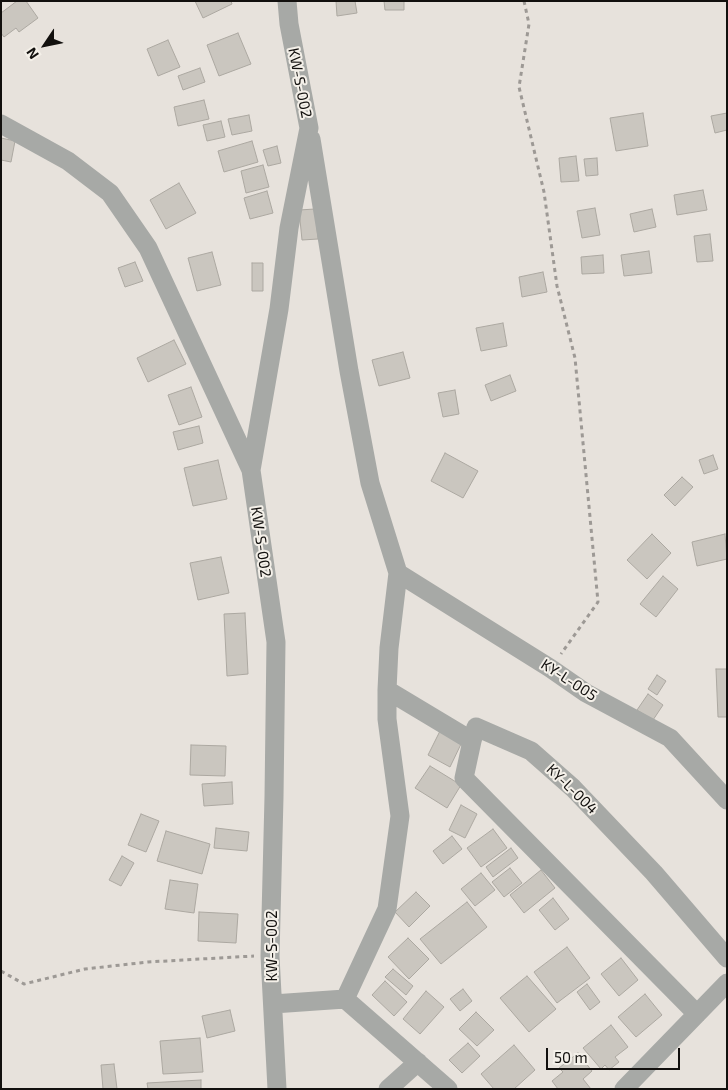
<!DOCTYPE html>
<html>
<head>
<meta charset="utf-8">
<style>
	body { margin:0 }
	#map { position:relative; width:728px; height:1090px; overflow:hidden; background:#e7e2dc; font-family:"Exo 2",sans-serif }
	canvas { display:block }
	.frame { position:absolute; inset:0; border:2px solid #12100e; pointer-events:none }
	.north { position:absolute; left:20px; top:20px; width:50px; height:50px; -webkit-text-stroke:4px #f4f0e9; paint-order:stroke; rotate:236deg; font-size:14px; font-weight:700; line-height:20px; text-align:center; color:#12100e }
	.north::after { content:''; display:block; margin:auto; width:18px; height:22px; background:#12100e; clip-path:polygon(50% 0,100% 100%,50% 72%,0 100%) }
	.scale { position:absolute; left:546px; top:1048px; width:134px; height:22px; box-sizing:border-box; border:2px solid #12100e; border-top:0; padding-left:6px; font-size:15px; line-height:18px; white-space:nowrap; color:#12100e; -webkit-text-stroke:4px #f4f0e9; paint-order:stroke }
</style>
</head>
<body>
<div id="map">
<canvas width="728" height="1090"></canvas>
<div class="frame"></div>
<div class="north">N</div>
<div class="scale">50 m</div>
</div>
<script>
const context = document.querySelector('canvas').getContext('2d');
context.lineJoin = 'round';
function fill(path, color) { context.fillStyle = color; context.fill(path, 'evenodd'); }
const shape = rows => new Path2D(rows.map(r => 'M' + r).join(''));
function strokePath(path, color, width, dash) { context.strokeStyle = color; context.lineWidth = width; context.lineCap = dash ? 'butt' : 'round'; context.setLineDash(dash || []); context.stroke(path); }
function write(font, color, halo, rows, align = 'center') {
  context.font = font + ' "Exo 2",sans-serif'; context.lineWidth = 4; context.setLineDash([]); context.textBaseline = 'middle'; context.strokeStyle = halo; context.fillStyle = color; for (const [text, x, y, turn = 0] of rows) {
    context.save(); context.translate(x, y); context.rotate((+turn || 0) * Math.PI / 180); context.textAlign = isNaN(turn) ? turn : align; if (halo) context.strokeText(text, 0, 0); context.fillText(text, 0, 0); context.restore();
  }
}
const building = shape([
	[17,1,26,1,38,18,19,32,16,28,4,37,1,33,1,13,17,1],
	[195,1,231,1,232,4,203,18,195,1],
	[336,1,355,1,357,13,337,16,336,1],
	[384,1,404,1,404,10,385,10,384,1],
	[238,33,251,64,219,76,207,45,238,33],
	[168,40,180,67,158,76,147,49,168,40],
	[200,68,205,82,183,90,178,76,200,68],
	[204,100,209,119,178,126,174,107,204,100],
	[643,113,648,146,616,151,610,118,643,113],
	[727,113,727,130,715,133,711,116,727,113],
	[249,115,252,131,232,135,228,119,249,115],
	[221,121,225,137,207,141,203,125,221,121],
	[1,138,15,141,11,162,1,160,1,138],
	[252,141,258,162,224,172,218,151,252,141],
	[277,146,281,163,268,166,263,150,277,146],
	[576,156,579,181,561,182,559,158,576,156],
	[597,158,598,175,586,176,584,159,597,158],
	[263,165,269,187,246,193,241,171,263,165],
	[179,183,196,213,166,229,150,200,179,183],
	[703,190,707,210,677,215,674,195,703,190],
	[267,191,273,213,250,219,244,198,267,191],
	[595,208,600,235,582,238,577,211,595,208],
	[315,209,318,239,302,240,299,210,315,209],
	[652,209,656,227,634,232,630,214,652,209],
	[710,234,713,261,697,262,694,236,710,234],
	[649,251,652,273,624,276,621,255,649,251],
	[212,252,221,285,197,291,188,258,212,252],
	[603,255,604,273,582,274,581,257,603,255],
	[135,262,143,281,125,287,118,268,135,262],
	[252,263,263,263,263,291,252,291,252,263],
	[543,272,547,292,522,297,519,277,543,272],
	[503,323,507,346,481,351,476,328,503,323],
	[174,340,186,364,148,382,137,358,174,340],
	[403,352,410,378,379,386,372,360,403,352],
	[510,375,516,391,491,401,485,385,510,375],
	[191,387,202,417,179,425,168,395,191,387],
	[455,390,459,414,443,417,438,393,455,390],
	[199,426,203,443,178,450,173,432,199,426],
	[445,453,478,471,463,498,431,481,445,453],
	[713,455,718,469,704,474,699,460,713,455],
	[218,460,227,499,193,506,184,468,218,460],
	[682,477,693,487,675,506,664,495,682,477],
	[652,534,671,553,647,579,627,560,652,534],
	[725,534,727,559,697,566,692,542,725,534],
	[221,557,229,593,198,600,190,563,221,557],
	[663,576,678,589,656,617,640,604,663,576],
	[245,613,248,674,227,676,224,614,245,613],
	[716,669,727,669,727,717,718,717,716,669],
	[657,675,666,681,657,695,648,689,657,675],
	[648,694,663,705,653,720,637,710,648,694],
	[440,731,462,742,450,767,428,755,440,731],
	[191,745,226,746,225,776,190,775,191,745],
	[430,766,461,785,447,808,415,788,430,766],
	[232,782,233,804,204,806,202,784,232,782],
	[461,805,477,814,465,838,449,830,461,805],
	[141,814,159,821,146,852,128,845,141,814],
	[216,828,249,832,247,851,214,848,216,828],
	[493,829,507,848,481,867,467,848,493,829],
	[166,831,210,844,202,874,157,861,166,831],
	[452,836,462,849,443,864,433,851,452,836],
	[511,848,518,858,493,877,486,867,511,848],
	[122,856,134,863,121,886,109,880,122,856],
	[510,868,522,883,504,897,492,882,510,868],
	[541,870,555,888,524,913,510,895,541,870],
	[481,873,495,890,475,906,461,889,481,873],
	[170,880,198,884,194,913,165,909,170,880],
	[416,892,430,906,409,927,395,912,416,892],
	[553,898,569,919,555,930,539,910,553,898],
	[467,902,487,927,441,964,420,939,467,902],
	[199,912,238,914,236,943,198,941,199,912],
	[408,938,429,959,409,979,388,957,408,938],
	[567,947,590,978,557,1003,534,972,567,947],
	[621,958,638,980,619,996,601,974,621,958],
	[393,969,413,986,406,995,385,977,393,969],
	[527,976,556,1009,529,1032,500,998,527,976],
	[385,981,407,1002,394,1016,372,995,385,981],
	[587,984,600,1002,590,1010,577,992,587,984],
	[463,989,472,1001,460,1011,450,999,463,989],
	[426,991,444,1007,420,1034,403,1019,426,991],
	[645,994,662,1015,636,1037,618,1017,645,994],
	[230,1010,235,1031,207,1038,202,1016,230,1010],
	[476,1012,494,1030,477,1046,459,1029,476,1012],
	[611,1025,628,1047,615,1057,619,1062,609,1070,605,1065,601,1069,583,1048,611,1025],
	[200,1038,203,1072,163,1074,160,1041,200,1038],
	[468,1043,480,1056,462,1073,449,1060,468,1043],
	[514,1045,535,1070,514,1089,494,1089,481,1074,514,1045],
	[578,1053,592,1071,583,1079,591,1089,558,1089,552,1081,563,1072,559,1068,578,1053],
	[114,1064,117,1089,103,1089,101,1065,114,1064],
	[201,1080,201,1089,148,1089,147,1083,201,1080]
]);
fill(building, '#cac6bf');
strokePath(building, '#aca8a1', 1);
strokePath(shape([
	[524,1,529,24,519,87,544,192,557,286,575,358,598,602,561,654],
	[1,971,24,984,85,969,148,962,254,956]
]), '#9d9995', 3, [4, 4]);
strokePath(shape([
	[1,124,68,161,110,193,148,248,251,470],
	[311,139,349,371,370,483,398,573,389,648,387,690,387,719,400,816,387,909,345,999],
	[398,573,550,668,586,693,670,738,727,800],
	[387,690,472,741,476,727,531,751,573,788,654,873,727,958],
	[472,741,464,778,697,1014],
	[273,1004,345,999,448,1089],
	[277,1089,270,956,274,797,276,642,251,470,279,309,289,228,309,128,289,24,287,1],
	[388,1089,418,1062],
	[624,1089,727,983]
]), '#a7a9a6', 19);
write('15px', '#12100e', '#f4f0e9', [
	["KW-S-002",300,83,79],
	["KW-S-002",261,542,82],
	["KY-L-005",569,680,33],
	["KY-L-004",572,789,44],
	["KW-S-002",272,946,-90]
]);
</script>
</body>
</html>
